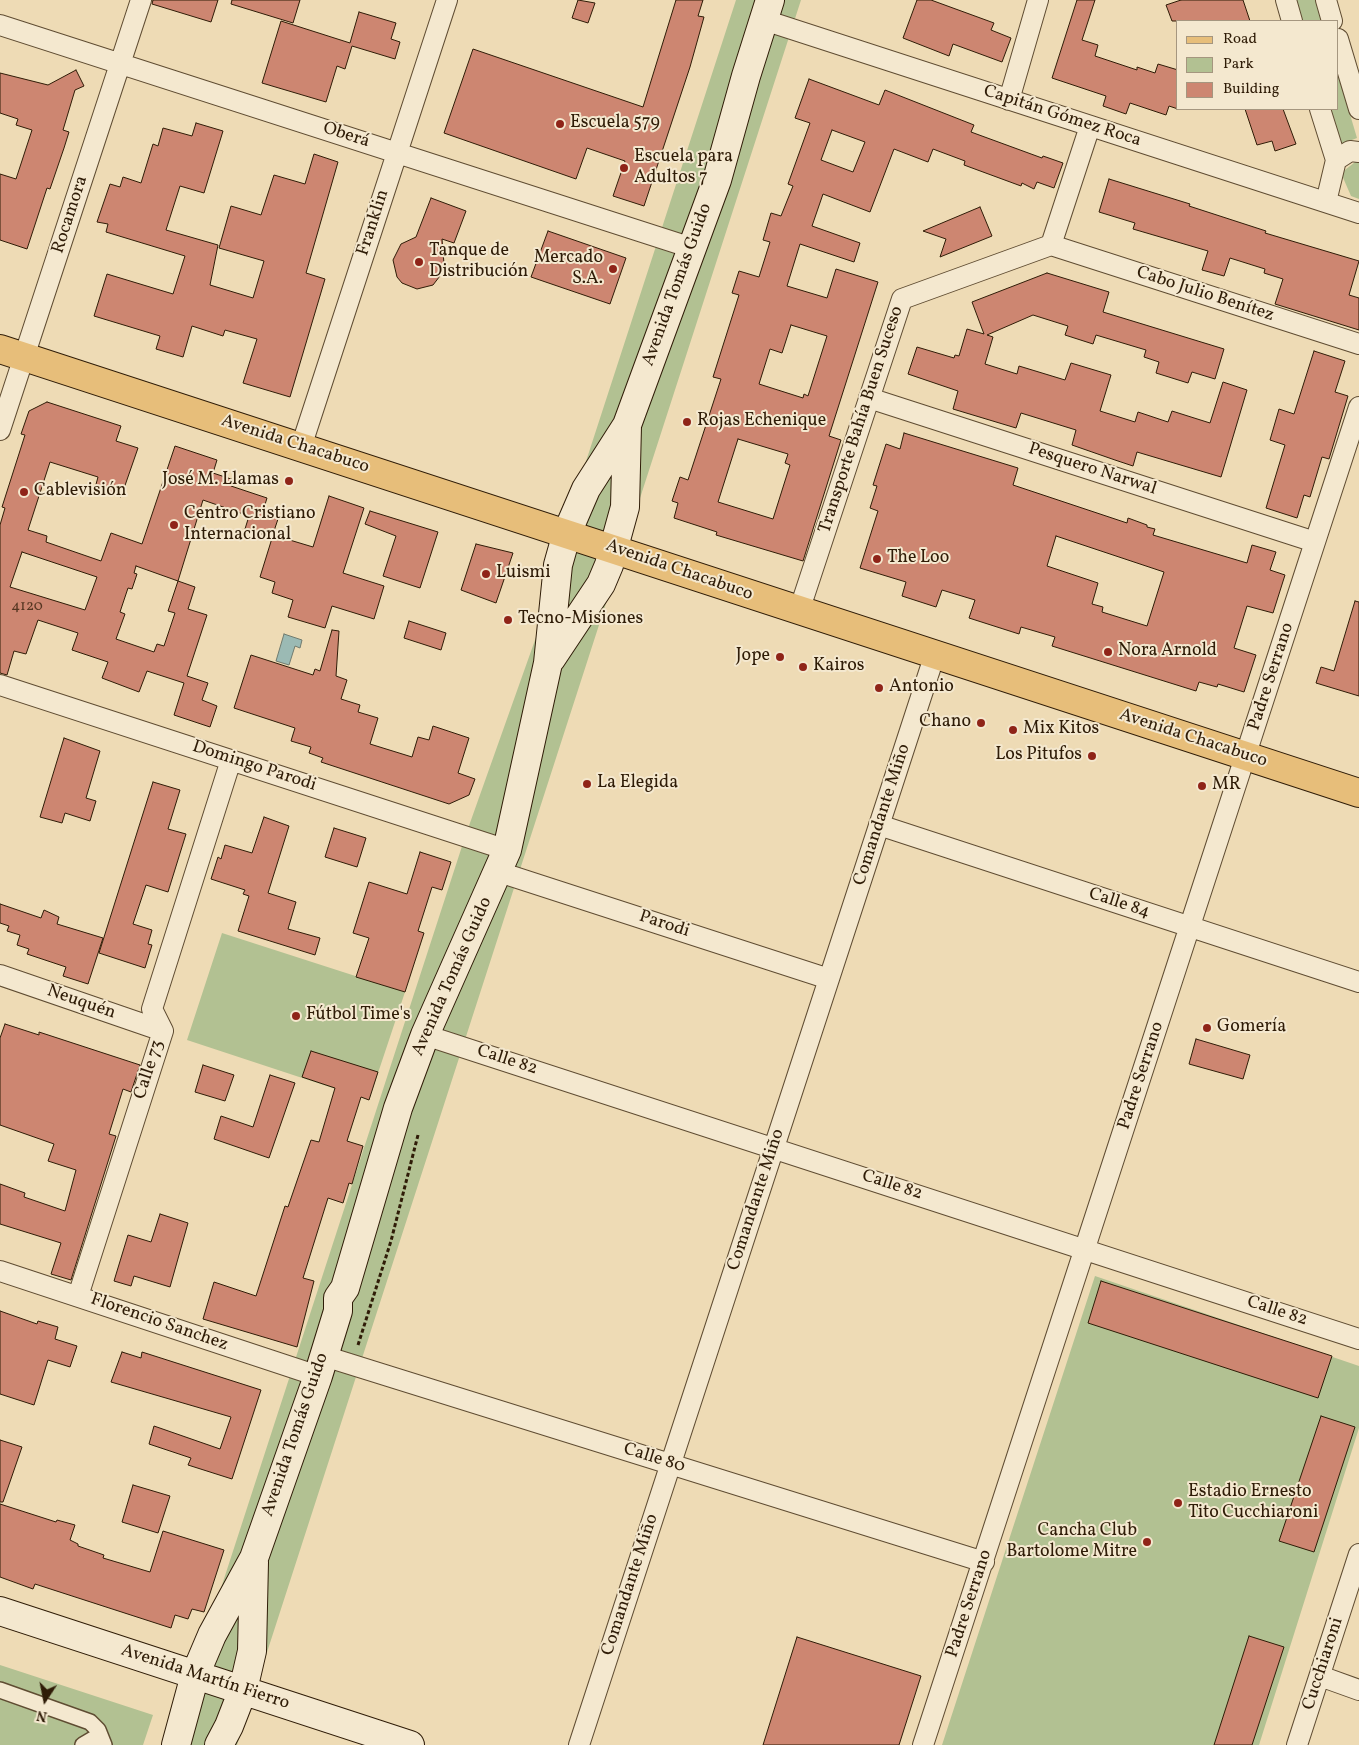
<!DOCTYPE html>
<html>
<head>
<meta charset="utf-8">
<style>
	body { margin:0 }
	#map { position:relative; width:1359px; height:1745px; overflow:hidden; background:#eedbb5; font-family:Vollkorn,serif }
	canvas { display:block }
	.legend { position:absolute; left:1176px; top:20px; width:162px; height:90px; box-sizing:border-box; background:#f4e8cf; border:1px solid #a5967f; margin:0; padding:6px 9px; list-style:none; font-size:15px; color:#2f1c07 }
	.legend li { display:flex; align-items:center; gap:10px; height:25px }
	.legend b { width:25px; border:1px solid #a5967f }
	.north { position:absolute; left:20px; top:1675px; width:50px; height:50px; -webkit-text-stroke:4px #f4e8cf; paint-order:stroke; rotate:191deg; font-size:14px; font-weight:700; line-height:20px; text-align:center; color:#2f1c07 }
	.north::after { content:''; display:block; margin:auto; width:18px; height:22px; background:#2f1c07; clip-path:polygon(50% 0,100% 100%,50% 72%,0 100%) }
</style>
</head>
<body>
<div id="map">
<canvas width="1359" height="1745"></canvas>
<ul class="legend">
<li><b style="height:6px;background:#e7be7a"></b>Road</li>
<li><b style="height:14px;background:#b2c192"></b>Park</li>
<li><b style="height:14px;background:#cd8671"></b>Building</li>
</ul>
<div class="north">N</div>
</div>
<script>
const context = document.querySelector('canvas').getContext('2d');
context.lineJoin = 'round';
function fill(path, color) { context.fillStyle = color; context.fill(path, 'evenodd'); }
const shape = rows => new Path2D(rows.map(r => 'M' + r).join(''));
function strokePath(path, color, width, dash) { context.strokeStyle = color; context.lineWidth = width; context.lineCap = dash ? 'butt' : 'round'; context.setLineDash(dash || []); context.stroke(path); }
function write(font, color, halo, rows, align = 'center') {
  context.font = font + ' Vollkorn,serif'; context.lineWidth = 4; context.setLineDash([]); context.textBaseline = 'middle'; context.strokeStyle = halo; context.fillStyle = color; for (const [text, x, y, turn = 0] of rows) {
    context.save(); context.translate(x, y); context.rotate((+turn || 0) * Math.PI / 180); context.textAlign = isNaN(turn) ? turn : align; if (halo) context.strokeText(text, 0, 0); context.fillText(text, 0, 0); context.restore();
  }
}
fill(shape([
	[736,0,801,0,237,1745,170,1745,465,837,540,626,563,532],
	[1294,0,1316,0,1322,21,1300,21],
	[1338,74,1357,138,1339,145,1328,109,1338,109],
	[1359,159,1359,199,1351,196,1341,173],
	[222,933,405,992,369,1100,187,1040],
	[1095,1276,1359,1366,1359,1428,1259,1745,942,1745],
	[0,1665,153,1715,143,1745,0,1745]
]), '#b2c192');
const water = shape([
	[284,634,302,640,300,648,295,646,289,665,276,661,284,634]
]);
fill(water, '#9bbab4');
strokePath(water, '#707b6f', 1);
const building = shape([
	[153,0,218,0,211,22,152,4,153,0],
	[232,0,300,0,293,23,231,4,232,0],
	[578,0,595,3,588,23,572,18,578,0],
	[676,0,703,0,698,16,704,17,690,67,644,206,613,196,625,161,587,148,576,179,444,133,473,49,643,107,676,0],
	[917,0,931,0,994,23,991,30,1011,38,1002,62,953,44,949,56,903,38,917,0],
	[1077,0,1095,0,1082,40,1098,45,1095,56,1137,70,1137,67,1155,73,1158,64,1178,70,1178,109,1169,106,1166,115,1130,103,1126,114,1103,106,1106,96,1052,78,1077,0],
	[1181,0,1243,0,1250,21,1172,21,1166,5,1181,0],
	[359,12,396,23,391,39,400,42,395,59,352,46,345,69,337,66,326,102,262,83,281,21,350,43,359,12],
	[76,70,84,86,75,90,63,130,69,132,64,148,50,189,47,188,27,249,0,240,0,174,16,179,32,130,16,125,18,119,0,113,0,73,48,85,76,70],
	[809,79,879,105,885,90,974,125,971,132,1042,158,1043,156,1063,163,1054,188,1037,182,1034,189,1022,183,1021,186,964,165,965,161,933,149,928,162,894,149,870,212,823,194,812,226,860,243,854,262,800,244,787,286,827,298,836,269,878,282,829,436,841,440,803,561,716,535,717,532,674,518,678,503,672,501,680,477,688,480,721,379,713,377,739,295,732,293,739,271,759,277,770,242,763,240,771,213,781,216,793,186,788,184,810,123,795,118,809,79],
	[832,130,865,142,853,172,821,160,832,130],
	[791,325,827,336,808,396,804,394,803,398,759,384,770,349,782,353,791,325],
	[738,439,788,454,785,463,790,465,773,519,718,502,738,439],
	[1245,109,1283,109,1296,144,1275,151,1272,141,1257,145,1245,109],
	[196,123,223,131,204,193,180,186,166,230,218,245,210,285,253,298,264,261,219,248,231,206,261,215,274,175,305,184,314,154,338,162,306,273,325,279,290,397,243,383,257,339,225,330,223,336,192,326,183,357,156,349,160,336,94,316,107,274,173,294,185,256,106,232,108,224,97,222,110,184,120,187,123,177,141,183,153,144,158,146,163,128,192,136,196,123],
	[1109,179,1190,204,1189,206,1266,231,1265,233,1359,261,1349,295,1359,298,1359,330,1275,304,1283,279,1264,273,1265,269,1230,258,1224,276,1202,270,1208,251,1133,229,1135,223,1099,212,1109,179],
	[431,198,466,211,454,243,442,239,444,264,443,272,433,285,417,289,402,283,397,277,393,260,401,244,416,237,431,198],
	[980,207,992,236,940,257,946,239,923,231,980,207],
	[548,231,626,258,610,304,531,277,548,231],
	[1047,273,1109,292,1103,312,1224,349,1215,379,1192,372,1188,383,1156,373,1159,362,1144,357,1146,350,1096,335,1093,344,1065,335,1068,326,1033,315,987,335,993,337,985,364,1017,374,1019,366,1065,380,1071,363,1111,375,1100,411,1135,422,1138,412,1168,422,1172,411,1210,423,1223,382,1247,390,1221,477,1137,452,1133,466,1115,460,1072,445,1076,430,1021,413,1016,428,953,409,958,391,908,374,917,347,954,358,955,355,959,356,967,329,984,334,972,302,1047,273],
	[1314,351,1345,361,1335,392,1348,396,1329,459,1322,457,1310,497,1304,495,1297,518,1266,508,1285,445,1270,440,1279,409,1294,414,1314,351],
	[47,402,121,426,116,441,138,448,121,497,95,488,98,477,50,462,28,530,47,536,46,542,101,561,111,533,142,544,175,446,217,460,213,473,234,480,231,486,267,498,263,511,279,516,272,537,245,529,249,516,203,500,178,581,195,587,188,609,207,615,187,676,208,683,202,700,217,706,210,727,174,715,184,683,147,671,139,692,102,678,108,662,72,650,78,633,38,620,26,654,14,651,7,675,0,673,0,525,5,508,2,507,25,435,21,434,29,411,47,402],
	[22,552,97,577,85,610,10,587,22,552],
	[136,566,178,581,168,611,175,613,164,646,157,644,154,652,116,639,125,614,120,612,128,588,132,589,137,574,134,573,136,566],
	[904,433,1018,468,1013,485,1127,523,1128,518,1147,525,1147,527,1155,529,1153,535,1247,563,1252,545,1276,552,1270,570,1285,575,1273,613,1247,606,1234,648,1256,655,1244,692,1218,684,1217,687,1199,682,1196,691,1052,646,1055,637,1021,627,1019,634,969,618,975,600,942,590,936,607,902,596,906,582,860,568,878,511,870,508,877,486,873,485,886,444,900,449,904,433],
	[1056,536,1164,572,1147,626,1102,612,1103,607,1092,604,1098,583,1047,566,1056,536],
	[329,496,364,508,343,573,384,586,374,619,332,606,325,628,288,617,293,600,272,593,275,582,260,577,273,535,313,547,329,496],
	[370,511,438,532,420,588,383,576,396,536,365,524,370,511],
	[476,544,513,553,496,603,461,590,476,544],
	[1355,601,1359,602,1359,696,1316,683,1321,667,1334,671,1355,601],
	[409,621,446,633,441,650,404,638,409,621],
	[332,630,339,631,336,676,347,680,341,699,360,705,358,712,378,718,370,744,412,757,418,737,429,740,433,726,469,738,458,773,475,779,469,795,449,804,321,762,323,758,309,753,311,747,291,741,295,728,234,708,251,655,313,675,315,669,320,671,332,630],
	[64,738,100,751,86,798,96,801,90,821,65,813,62,823,40,817,64,738],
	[153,782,180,790,168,829,186,834,168,892,146,885,133,924,152,930,148,944,152,945,145,968,99,953,153,782],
	[264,817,289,826,268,893,296,902,288,929,320,938,315,955,238,931,249,896,243,894,245,890,211,879,218,857,221,859,225,845,252,853,264,817],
	[334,828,366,838,357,867,325,857,334,828],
	[420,852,451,862,442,890,432,887,418,931,424,933,405,992,356,977,369,938,353,933,369,882,407,894,420,852],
	[0,904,41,918,44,910,59,917,57,924,103,938,88,984,63,976,66,967,27,954,29,949,17,945,20,935,7,931,9,926,0,923,0,904],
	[5,1024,39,1035,39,1032,140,1065,131,1092,123,1089,109,1134,116,1136,71,1280,51,1274,61,1243,0,1224,0,1184,25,1193,24,1197,65,1211,76,1170,48,1161,54,1144,0,1125,0,1038,5,1024],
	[1196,1039,1250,1055,1243,1079,1189,1064,1196,1039],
	[311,1051,378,1072,369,1100,361,1097,347,1141,363,1146,352,1184,349,1183,343,1203,328,1198,303,1278,314,1281,297,1347,203,1319,214,1282,256,1296,285,1206,288,1207,311,1140,319,1142,335,1088,302,1077,311,1051],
	[203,1065,234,1075,225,1101,195,1092,203,1065],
	[270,1075,295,1083,269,1158,214,1139,221,1116,253,1127,270,1075],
	[160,1214,188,1223,170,1287,134,1276,131,1286,114,1281,128,1235,151,1242,160,1214],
	[1101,1281,1332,1356,1318,1398,1088,1323,1101,1281],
	[0,1311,37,1324,38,1321,58,1327,55,1339,77,1346,70,1367,48,1360,34,1405,0,1394,0,1311],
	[122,1352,141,1358,142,1352,261,1390,232,1479,188,1465,191,1458,149,1444,154,1426,220,1449,231,1417,111,1382,122,1352],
	[1321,1416,1355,1427,1314,1552,1279,1541,1321,1416],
	[0,1440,22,1447,3,1502,0,1502,0,1440],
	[133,1485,170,1496,158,1533,122,1522,133,1485],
	[0,1504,56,1522,57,1520,75,1525,70,1540,78,1544,78,1546,104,1555,103,1558,150,1572,163,1531,224,1550,204,1612,192,1609,188,1619,175,1615,171,1628,35,1584,33,1589,0,1577,0,1504],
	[1249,1636,1284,1647,1252,1745,1214,1745,1249,1636],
	[797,1637,921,1676,899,1745,763,1745,797,1637]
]);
fill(building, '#cd8671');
strokePath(building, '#2f1c07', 1);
const pedestrian = shape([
	[0,1690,90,1722,98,1730,104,1745],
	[83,1745,100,1735]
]);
const minor = shape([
	[1286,0,1292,21],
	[1326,0,1332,21],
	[764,20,1359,213],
	[0,25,692,248],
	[1338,39,1359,109],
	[1009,100,1038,0],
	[1320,109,1336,160],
	[1326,202,1336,160,1350,151,1359,152],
	[1051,245,1359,344],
	[869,398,1315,542],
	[0,430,141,0],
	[301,447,447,0],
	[799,611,902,299,1051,245,1090,126],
	[0,685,507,850],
	[879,825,1359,982],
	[499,872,829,979],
	[0,975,163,1031],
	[425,1035,1359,1339],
	[0,1271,318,1376],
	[78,1296,163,1031,152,1009,231,760],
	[324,1356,984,1562],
	[1320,1676,1359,1690],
	[579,1745,935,654],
	[923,1745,1359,407],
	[1297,1745,1359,1554]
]);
const secondary = shape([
	[551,659,601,584,609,565,625,507,627,426],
	[0,1611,410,1745],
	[176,1745,195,1675,212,1635,254,1558,318,1376,338,1311,338,1298,345,1288,398,1108,425,1035,507,850,548,663,558,565,567,533,586,489,627,425,717,180,746,76,770,0],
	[219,1745,229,1726,243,1690,252,1651,254,1562]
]);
const primary = shape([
	[0,349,1359,793]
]);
strokePath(pedestrian, '#5f4c32', 18);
strokePath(minor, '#5f4c32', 22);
strokePath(secondary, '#2f1c07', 30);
strokePath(primary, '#2f1c07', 30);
strokePath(shape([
	[358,1345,391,1241,418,1135]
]), '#2f1c07', 3, [4, 2.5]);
strokePath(pedestrian, '#f4e8cf', 15);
strokePath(minor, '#f4e8cf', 20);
strokePath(secondary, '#f4e8cf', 28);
strokePath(primary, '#e7be7a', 28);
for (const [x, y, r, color] of [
	[560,124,5,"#8f2418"],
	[624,168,5,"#8f2418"],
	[419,262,5,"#8f2418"],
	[613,269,5,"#8f2418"],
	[687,422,5,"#8f2418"],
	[289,481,5,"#8f2418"],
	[24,492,5,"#8f2418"],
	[174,525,5,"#8f2418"],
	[877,559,5,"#8f2418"],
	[486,574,5,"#8f2418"],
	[508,620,5,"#8f2418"],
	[1108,652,5,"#8f2418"],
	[780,657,5,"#8f2418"],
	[803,667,5,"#8f2418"],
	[879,688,5,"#8f2418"],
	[981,723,5,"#8f2418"],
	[1013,730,5,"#8f2418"],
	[1092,756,5,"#8f2418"],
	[587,784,5,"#8f2418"],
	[1202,786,5,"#8f2418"],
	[296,1016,5,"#8f2418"],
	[1207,1028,5,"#8f2418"],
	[1178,1503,5,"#8f2418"],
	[1147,1542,5,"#8f2418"]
]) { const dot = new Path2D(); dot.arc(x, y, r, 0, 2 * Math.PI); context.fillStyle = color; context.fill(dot); strokePath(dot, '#f4e8cf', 2); }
write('15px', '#563622', null, [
	["4120",27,607]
]);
write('18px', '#2f1c07', '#f4e8cf', [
	["Capitán Gómez Roca",1062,117,18],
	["Oberá",346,136,18],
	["Rocamora",71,215,-72],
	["Franklin",374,223,-72],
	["Avenida Tomás Guido",678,285,-70],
	["Cabo Julio Benítez",1205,295,18],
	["Transporte Bahía Buen Suceso",862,420,-72],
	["Avenida Chacabuco",295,445,18],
	["Pesquero Narwal",1092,470,18],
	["Avenida Chacabuco",679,571,19],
	["Padre Serrano",1272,677,-72],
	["Avenida Chacabuco",1193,739,18],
	["Domingo Parodi",254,767,18],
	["Comandante Miño",883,815,-72],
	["Calle 84",1119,904,18],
	["Parodi",664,925,18],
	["Avenida Tomás Guido",453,977,-66],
	["Neuquén",81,1003,19],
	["Calle 82",507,1061,18],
	["Calle 73",150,1070,-72],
	["Padre Serrano",1142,1076,-72],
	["Calle 82",892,1186,18],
	["Comandante Miño",757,1200,-72],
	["Calle 82",1277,1312,18],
	["Florencio Sanchez",159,1323,19],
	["Avenida Tomás Guido",296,1435,-71],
	["Calle 80",654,1459,17],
	["Comandante Miño",631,1585,-72],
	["Padre Serrano",970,1604,-72],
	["Cucchiaroni",1324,1664,-72],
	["Avenida Martín Fierro",205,1678,18]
]);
write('18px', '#2f1c07', '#f4e8cf', [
	["Escuela 579",570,124],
	["Escuela para",634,158],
	["Adultos 7",634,179],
	["Tanque de",429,252],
	["Distribución",429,273],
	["Mercado",603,259,"right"],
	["S.A.",603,280,"right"],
	["Rojas Echenique",697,422],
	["José M. Llamas",279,481,"right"],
	["Cablevisión",34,492],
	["Centro Cristiano",184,515],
	["Internacional",184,536],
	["The Loo",887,559],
	["Luismi",496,574],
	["Tecno-Misiones",518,620],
	["Nora Arnold",1118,652],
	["Jope",770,657,"right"],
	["Kairos",813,667],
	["Antonio",889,688],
	["Chano",971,723,"right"],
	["Mix Kitos",1023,730],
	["Los Pitufos",1082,756,"right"],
	["La Elegida",597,784],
	["MR",1212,786],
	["Fútbol Time's",306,1016],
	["Gomería",1217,1028],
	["Estadio Ernesto",1188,1493],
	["Tito Cucchiaroni",1188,1514],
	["Cancha Club",1137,1532,"right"],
	["Bartolome Mitre",1137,1553,"right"]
], 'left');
</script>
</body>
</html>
